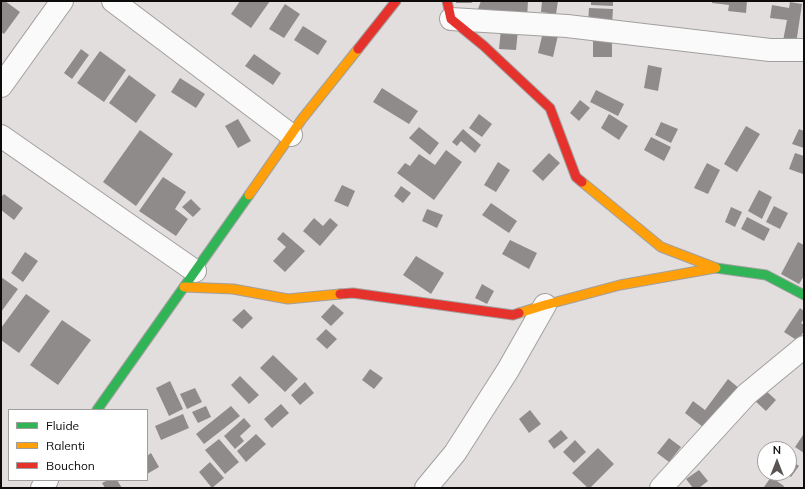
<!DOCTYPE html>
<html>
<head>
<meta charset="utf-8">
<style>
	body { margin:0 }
	#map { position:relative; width:805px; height:489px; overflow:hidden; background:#e2dedd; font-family:Mulish,sans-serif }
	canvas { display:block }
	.frame { position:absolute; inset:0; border:2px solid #0e0b0b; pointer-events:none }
	.legend { position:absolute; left:8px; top:409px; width:140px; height:72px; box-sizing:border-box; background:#fff; border:1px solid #9f9d9d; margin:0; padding:5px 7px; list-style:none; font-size:12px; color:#0e0b0b }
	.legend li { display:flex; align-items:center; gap:8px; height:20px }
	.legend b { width:20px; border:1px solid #9f9d9d }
	.north { position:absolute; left:757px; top:441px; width:40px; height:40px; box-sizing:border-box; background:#fff; border:1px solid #9f9d9d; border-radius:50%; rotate:0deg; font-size:11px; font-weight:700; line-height:16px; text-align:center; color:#0e0b0b }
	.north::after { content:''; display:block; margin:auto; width:14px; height:18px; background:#585554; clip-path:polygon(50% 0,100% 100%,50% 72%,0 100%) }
</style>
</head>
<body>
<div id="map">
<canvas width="805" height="489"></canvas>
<div class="frame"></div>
<ul class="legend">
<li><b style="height:5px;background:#30b455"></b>Fluide</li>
<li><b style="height:5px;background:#ff9f0a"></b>Ralenti</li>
<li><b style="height:5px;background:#e5322d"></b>Bouchon</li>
</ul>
<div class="north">N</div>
</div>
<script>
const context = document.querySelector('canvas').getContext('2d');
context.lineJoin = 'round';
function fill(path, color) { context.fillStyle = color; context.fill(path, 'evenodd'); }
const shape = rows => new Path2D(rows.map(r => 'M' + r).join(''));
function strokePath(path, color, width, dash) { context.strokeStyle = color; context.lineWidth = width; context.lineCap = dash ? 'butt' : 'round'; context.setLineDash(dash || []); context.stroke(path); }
fill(shape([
	[1,1,5,1,20,12,4,34,1,32],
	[240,1,270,1,251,28,231,14],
	[456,1,471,1,472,3,456,3],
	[481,1,528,1,527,18,476,14],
	[542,1,558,1,556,14,541,12],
	[591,1,613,1,613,6,591,5],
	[712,1,747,1,746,13,728,11,729,5,712,3],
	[790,2,802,4,796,44,783,41,787,20,770,18,772,5,789,8],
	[285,4,300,14,284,38,269,29],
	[589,8,613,9,612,25,588,23],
	[303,26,327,41,318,55,294,40],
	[544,28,559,31,553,57,538,53],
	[501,29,518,30,516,50,499,49],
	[593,40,612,41,612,57,593,57],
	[81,49,89,55,72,79,64,73],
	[100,51,126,70,104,102,77,83],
	[254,54,281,73,273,85,245,66],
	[648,65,662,68,658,91,644,88],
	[129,75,156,95,136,123,109,103],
	[180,78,205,94,196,108,171,92],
	[382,88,418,111,409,124,373,102],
	[596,90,624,104,618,116,590,102],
	[580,100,590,108,579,121,570,113],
	[479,114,492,124,482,137,469,128],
	[609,114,628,126,619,140,601,128],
	[238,119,251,141,238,148,225,126],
	[661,122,678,129,671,143,655,135],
	[746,126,760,134,737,172,724,164],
	[419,127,439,143,430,155,409,138],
	[463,129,481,145,475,153,461,141,457,146,452,142],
	[799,129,804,131,804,148,792,144],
	[140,130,173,154,136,206,103,182],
	[651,137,671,147,664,161,644,150],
	[446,150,462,162,434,200,397,173,405,163,410,166,419,154,435,165],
	[549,153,560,163,543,181,532,171],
	[795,153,804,156,804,171,803,174,789,169],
	[498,162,510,170,496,192,484,185],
	[707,163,720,170,708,194,694,188],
	[163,177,186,192,175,209,188,219,176,236,139,211],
	[342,185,355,191,348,207,334,201],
	[401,186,411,193,403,203,394,196],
	[759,190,772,197,762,219,748,211],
	[4,194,23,208,14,220,1,210,1,197],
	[191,199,201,209,193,217,182,207],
	[491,203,517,221,509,233,482,215],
	[774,206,788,213,780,229,766,222],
	[731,207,742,212,735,227,725,222],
	[427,209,443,215,437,228,422,221],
	[747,217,770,229,764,241,741,229],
	[314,218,323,226,330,218,338,225,320,246,303,231],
	[283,232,305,251,285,272,273,261,286,247,277,239],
	[510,240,537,253,529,269,502,254],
	[798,242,804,245,804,276,799,284,781,274],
	[25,252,38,261,23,282,11,273],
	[416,256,444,273,431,294,403,275],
	[1,277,18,289,1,312],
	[482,284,494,291,487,304,475,298],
	[26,294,50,311,19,353,1,340,1,328],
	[333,304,344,313,331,326,321,317],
	[800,308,804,311,804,319,801,323,804,325,804,331,798,341,784,332],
	[244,309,253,318,242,329,232,320],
	[62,320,91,340,58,385,30,365],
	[326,329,337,339,327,349,316,339],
	[273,355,298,379,285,392,260,368],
	[370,369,383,378,374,389,362,380],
	[240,376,259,395,249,404,231,385],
	[728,379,740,389,708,431,685,413,693,401,705,410],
	[170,381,183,409,169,416,156,388],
	[305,382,314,393,300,405,291,395],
	[195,388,202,402,187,409,180,394],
	[764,389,776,400,766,411,754,400],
	[281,404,289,413,272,428,264,419],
	[206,406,211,417,198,423,192,412],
	[231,406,240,416,204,444,196,434],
	[530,410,541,424,529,433,519,419],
	[183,414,189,428,161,440,155,426],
	[244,418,251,426,240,436,244,441,235,449,224,436],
	[561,430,568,438,554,449,548,441],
	[256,434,266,444,246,462,237,451],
	[803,435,804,436,804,453,795,447],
	[669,438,681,447,669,462,657,453],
	[219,439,239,462,225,474,205,450],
	[575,440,586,452,574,463,563,452],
	[598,448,614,464,590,488,588,488,572,473],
	[151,453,159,467,147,474,147,456],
	[789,458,799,466,791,477,785,473,789,473],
	[210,462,224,478,212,488,199,472],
	[699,470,708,481,699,488,693,488,686,479],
	[771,477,784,486,783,488,764,487],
	[108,480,117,480,122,488,105,488,102,483]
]), '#8e8b8a');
const street = shape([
	[113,1,291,135],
	[451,19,567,26,770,50,804,50],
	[1,86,62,1],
	[1,136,195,271],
	[42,488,47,480],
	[426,488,455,453,508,370,545,305],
	[661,488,747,394,804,347]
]);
const fast = shape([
	[716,268,766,275,804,295],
	[97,410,249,195]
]);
const slow = shape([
	[582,182,661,247,716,268],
	[249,195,302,119,358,49],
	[184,287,233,289,288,299,340,294],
	[519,313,545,305,620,285,715,268]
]);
const jam = shape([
	[447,1,451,19,484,46,550,108,576,177,582,182],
	[358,49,396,1],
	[340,294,353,293,513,315,519,313]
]);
strokePath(street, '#a29f9f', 24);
strokePath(fast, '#a29f9f', 11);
strokePath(slow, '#a29f9f', 11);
strokePath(jam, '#a29f9f', 11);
strokePath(street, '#fbfafa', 22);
strokePath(fast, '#30b455', 9);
strokePath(slow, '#ff9f0a', 9);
strokePath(jam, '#e5322d', 9);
</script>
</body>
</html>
